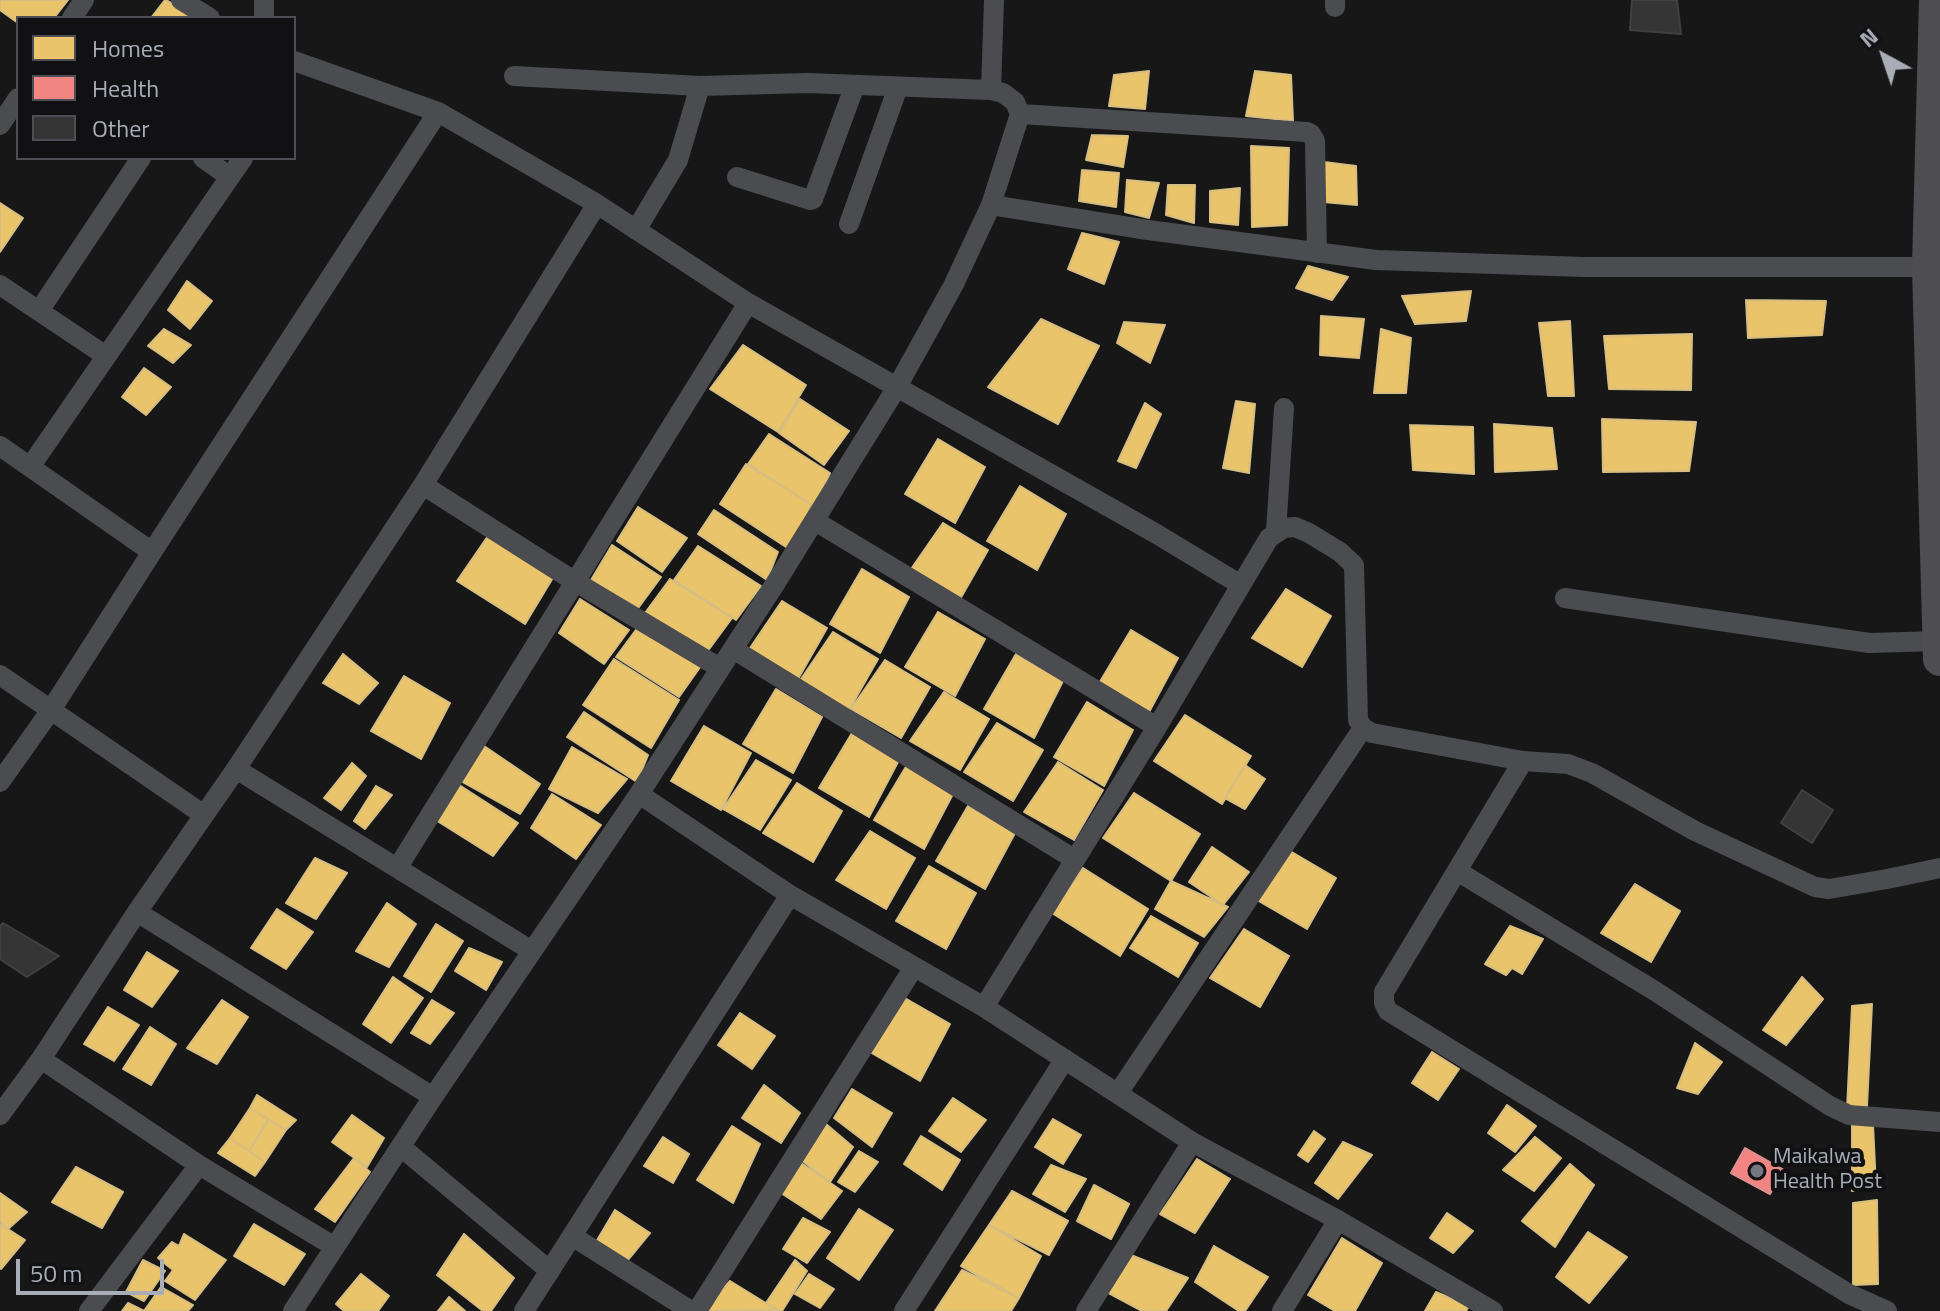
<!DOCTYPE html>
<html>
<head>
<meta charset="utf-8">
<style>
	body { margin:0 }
	#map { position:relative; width:1940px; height:1311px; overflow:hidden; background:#171717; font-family:"Titillium Web",sans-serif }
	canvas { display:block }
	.legend { position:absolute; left:16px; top:16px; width:280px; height:144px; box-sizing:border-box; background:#111113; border:2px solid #4d4f55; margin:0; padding:10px 14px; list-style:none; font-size:24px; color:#a8adb8 }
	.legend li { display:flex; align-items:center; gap:16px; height:40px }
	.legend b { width:40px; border:2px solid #4d4f55 }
	.north { position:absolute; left:1844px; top:16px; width:80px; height:80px; -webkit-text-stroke:6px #111113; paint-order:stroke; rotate:320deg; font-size:22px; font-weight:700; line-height:32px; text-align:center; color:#a8adb8 }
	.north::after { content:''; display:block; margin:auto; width:28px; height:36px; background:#a8adb8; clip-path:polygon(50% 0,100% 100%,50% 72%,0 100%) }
	.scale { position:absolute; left:16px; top:1259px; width:148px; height:36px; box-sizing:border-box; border:4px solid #a8adb8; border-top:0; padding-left:10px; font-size:24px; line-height:28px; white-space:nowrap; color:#a8adb8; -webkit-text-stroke:6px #111113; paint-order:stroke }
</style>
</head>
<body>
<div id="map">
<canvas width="1940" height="1311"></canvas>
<ul class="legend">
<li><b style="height:22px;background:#e9c46a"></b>Homes</li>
<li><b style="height:22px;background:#f28482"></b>Health</li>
<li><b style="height:22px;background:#353536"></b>Other</li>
</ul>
<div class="north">N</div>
<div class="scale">50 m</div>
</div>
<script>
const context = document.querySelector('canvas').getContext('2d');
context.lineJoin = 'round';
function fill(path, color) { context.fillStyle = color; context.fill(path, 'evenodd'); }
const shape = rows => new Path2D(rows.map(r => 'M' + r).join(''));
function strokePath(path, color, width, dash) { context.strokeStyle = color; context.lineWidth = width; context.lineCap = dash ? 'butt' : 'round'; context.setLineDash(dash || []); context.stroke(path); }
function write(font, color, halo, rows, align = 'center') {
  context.font = font + ' "Titillium Web",sans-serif'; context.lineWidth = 8; context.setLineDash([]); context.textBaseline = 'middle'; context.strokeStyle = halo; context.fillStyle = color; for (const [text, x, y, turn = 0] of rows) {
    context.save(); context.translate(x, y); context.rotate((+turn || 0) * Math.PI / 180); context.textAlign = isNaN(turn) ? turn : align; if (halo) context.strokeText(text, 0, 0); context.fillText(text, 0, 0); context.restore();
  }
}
const homes = shape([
	[0,0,68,0,54,18,18,18,18,23,0,10,0,0],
	[165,0,166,0,198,18,151,18,165,0],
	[1149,71,1145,109,1109,106,1114,75,1149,71],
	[1255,71,1291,75,1293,121,1246,116,1255,71],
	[1092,135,1128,136,1123,167,1086,160,1092,135],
	[1251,146,1289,148,1287,225,1252,227,1251,146],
	[1324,162,1356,166,1357,205,1323,202,1324,162],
	[1082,170,1119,173,1116,207,1079,201,1082,170],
	[1127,180,1159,183,1149,218,1125,212,1127,180],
	[1168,185,1195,185,1194,223,1166,215,1168,185],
	[1240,188,1238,225,1210,222,1210,191,1240,188],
	[0,203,23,218,0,252,0,203],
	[1082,233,1119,242,1104,284,1068,269,1082,233],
	[1308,266,1348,277,1332,300,1296,288,1308,266],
	[187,281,212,301,190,329,168,310,187,281],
	[1471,291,1466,321,1415,324,1402,296,1471,291],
	[1746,300,1826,301,1822,335,1748,338,1746,300],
	[1321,316,1364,319,1359,358,1320,355,1321,316],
	[1041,319,1099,346,1058,424,988,387,1041,319],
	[1570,321,1574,396,1548,396,1539,323,1570,321],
	[1124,322,1165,325,1150,363,1117,343,1124,322],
	[164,329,191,345,173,363,148,346,164,329],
	[1381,329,1411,338,1406,393,1374,393,1381,329],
	[1692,334,1691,390,1609,389,1604,336,1692,334],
	[743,345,806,385,778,432,710,389,743,345],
	[144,368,171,387,146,415,122,397,144,368],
	[800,399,849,431,824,465,779,433,800,399],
	[1236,401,1255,404,1249,473,1223,468,1236,401],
	[1145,403,1161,414,1136,468,1118,461,1145,403],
	[1602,419,1696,422,1689,471,1603,472,1602,419],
	[1494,424,1552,428,1557,469,1495,472,1494,424],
	[1410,425,1473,427,1474,474,1413,470,1410,425],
	[769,434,830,473,815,507,748,464,769,434],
	[938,439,985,467,955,523,905,494,938,439],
	[746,464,812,505,789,549,720,504,746,464],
	[1020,486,1066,514,1037,570,987,541,1020,486],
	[638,507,687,538,662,572,617,541,638,507],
	[714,510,778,552,767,580,698,534,714,510],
	[943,523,988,550,959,601,909,572,943,523],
	[488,536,554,576,525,624,457,581,488,536],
	[612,545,661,577,636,611,591,580,612,545],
	[698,546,761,586,736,620,674,580,698,546],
	[862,569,909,597,880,653,830,624,862,569],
	[670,579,732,618,707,652,645,613,670,579],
	[1286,589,1331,616,1302,667,1252,638,1286,589],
	[580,599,629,630,604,664,559,633,580,599],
	[782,601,827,628,798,679,748,651,782,601],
	[938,612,985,639,955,696,905,667,938,612],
	[641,623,703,663,679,697,616,657,641,623],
	[1131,630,1178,658,1148,714,1098,685,1131,630],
	[833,632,878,659,849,710,799,682,833,632],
	[343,654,378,683,359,704,323,683,343,654],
	[1016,654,1063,681,1034,738,984,709,1016,654],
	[614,659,679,700,651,748,583,705,614,659],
	[885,660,930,687,901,738,851,709,885,660],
	[404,676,450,703,421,759,371,731,404,676],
	[776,689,822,717,793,773,743,744,776,689],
	[944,692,989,719,960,770,910,741,944,692],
	[1087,702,1133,730,1104,786,1054,757,1087,702],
	[584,712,648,755,637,782,567,737,584,712],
	[1185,715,1251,756,1222,804,1154,761,1185,715],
	[997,723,1043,750,1013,801,964,772,997,723],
	[704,726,751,753,721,810,671,781,704,726],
	[852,733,899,760,869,817,819,788,852,733],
	[484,746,540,784,520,814,459,780,484,746],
	[572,747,627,779,598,813,549,789,572,747],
	[756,760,791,780,760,830,723,809,756,760],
	[1058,762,1103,790,1074,840,1024,812,1058,762],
	[352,763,366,776,341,810,324,798,352,763],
	[907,765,954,792,924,849,874,820,907,765],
	[1245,765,1265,779,1245,809,1225,798,1245,765],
	[456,783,518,823,493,856,431,817,456,783],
	[797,783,842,811,813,862,763,833,797,783],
	[376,786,392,795,365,829,354,821,376,786],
	[1134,793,1200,834,1171,881,1103,838,1134,793],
	[552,794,601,825,576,859,531,828,552,794],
	[968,806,1015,833,985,889,936,861,968,806],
	[870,831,915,858,886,909,836,880,870,831],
	[1212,847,1249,872,1223,905,1189,882,1212,847],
	[1290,851,1336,878,1307,929,1257,900,1290,851],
	[315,858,347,873,316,919,286,903,315,858],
	[929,866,976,893,946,949,896,921,929,866],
	[1083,868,1148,909,1120,956,1052,913,1083,868],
	[1171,881,1228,907,1204,937,1155,909,1171,881],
	[1635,884,1680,911,1651,962,1601,933,1635,884],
	[387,903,416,924,389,967,356,951,387,903],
	[277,909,313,932,286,969,251,948,277,909],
	[1151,916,1198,943,1178,977,1130,948,1151,916],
	[436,924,463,941,431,992,404,976,436,924],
	[1510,926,1543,939,1522,974,1512,968,1506,975,1485,964,1510,926],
	[1244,929,1289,956,1260,1007,1210,978,1244,929],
	[469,948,502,962,486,990,455,971,469,948],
	[147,952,178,971,152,1007,124,990,147,952],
	[393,977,423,998,391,1043,363,1024,393,977],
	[1802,977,1823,999,1786,1045,1763,1030,1802,977],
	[903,997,950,1024,920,1081,870,1052,903,997],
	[222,1000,248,1017,217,1064,187,1048,222,1000],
	[432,1000,454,1013,430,1044,411,1033,432,1000],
	[1872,1004,1867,1106,1847,1109,1852,1006,1872,1004],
	[108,1007,139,1025,114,1061,84,1044,108,1007],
	[740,1013,775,1036,752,1069,718,1045,740,1013],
	[150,1027,176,1044,151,1085,123,1069,150,1027],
	[1695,1043,1722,1062,1698,1094,1677,1088,1695,1043],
	[1432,1052,1459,1069,1438,1100,1412,1083,1432,1052],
	[764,1085,800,1113,781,1143,742,1118,764,1085],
	[852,1089,892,1113,872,1147,834,1118,852,1089],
	[257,1095,296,1120,286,1130,250,1108,257,1095],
	[953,1098,986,1120,961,1152,929,1131,953,1098],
	[1507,1105,1536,1126,1515,1152,1488,1133,1507,1105],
	[250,1108,269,1120,249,1151,230,1138,250,1108],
	[352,1115,384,1138,367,1167,332,1142,352,1115],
	[268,1119,286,1130,265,1162,249,1151,268,1119],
	[1053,1119,1081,1135,1063,1164,1035,1147,1053,1119],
	[1852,1123,1873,1124,1876,1187,1852,1191,1852,1123],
	[826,1124,853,1147,830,1182,800,1159,826,1124],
	[732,1126,760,1144,733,1203,697,1180,732,1126],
	[1314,1131,1325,1139,1308,1162,1298,1155,1314,1131],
	[921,1136,960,1160,942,1190,904,1164,921,1136],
	[663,1137,689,1154,673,1183,644,1166,663,1137],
	[1535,1137,1561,1158,1534,1191,1503,1170,1535,1137],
	[230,1138,265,1162,255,1176,218,1153,230,1138],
	[1343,1142,1372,1155,1338,1199,1315,1183,1343,1142],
	[859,1151,878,1162,855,1192,838,1182,859,1151],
	[354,1158,370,1172,335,1222,315,1209,354,1158],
	[1197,1159,1230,1179,1195,1233,1160,1214,1197,1159],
	[801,1163,842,1191,821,1219,781,1193,801,1163],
	[1570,1164,1594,1185,1555,1247,1522,1221,1570,1164],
	[1051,1165,1086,1179,1065,1212,1033,1194,1051,1165],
	[76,1167,123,1192,102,1228,52,1202,76,1167],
	[1094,1185,1129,1204,1111,1239,1077,1221,1094,1185],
	[1012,1191,1068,1221,1049,1255,989,1225,1012,1191],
	[0,1193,27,1212,8,1229,0,1221,0,1193],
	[1877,1200,1878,1284,1853,1285,1853,1203,1877,1200],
	[859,1209,893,1230,859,1280,827,1258,859,1209],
	[615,1210,650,1233,627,1261,596,1242,615,1210],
	[1447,1213,1473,1231,1453,1253,1430,1238,1447,1213],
	[803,1218,830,1232,807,1263,783,1249,803,1218],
	[0,1224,25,1240,1,1269,0,1268,0,1224],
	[254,1224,305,1254,284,1285,234,1256,254,1224],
	[989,1225,1041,1256,1019,1298,961,1266,989,1225],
	[1588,1232,1627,1257,1589,1303,1556,1277,1588,1232],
	[184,1234,226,1260,195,1300,165,1281,173,1270,158,1258,172,1242,179,1246,184,1234],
	[464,1234,514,1278,491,1311,483,1311,437,1275,464,1234],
	[1342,1238,1382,1263,1355,1311,1335,1311,1308,1295,1342,1238],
	[1214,1246,1268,1277,1245,1311,1239,1311,1195,1282,1214,1246],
	[1126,1253,1188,1278,1166,1311,1142,1311,1103,1290,1126,1253],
	[143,1260,165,1271,144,1301,126,1292,143,1260],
	[795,1260,807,1271,782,1311,780,1311,766,1303,795,1260],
	[962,1270,1019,1298,1011,1311,935,1311,962,1270],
	[361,1274,389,1296,378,1311,344,1311,336,1304,361,1274],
	[809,1274,834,1289,820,1308,795,1294,809,1274],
	[730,1281,777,1310,703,1311,730,1281],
	[161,1287,193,1305,188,1311,144,1311,161,1287],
	[1436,1292,1469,1306,1466,1311,1425,1311,1436,1292],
	[449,1297,465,1311,438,1311,449,1297],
	[128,1303,144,1311,122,1311,128,1303]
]);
fill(homes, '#e9c46a');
strokePath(homes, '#d6bd81', 2);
const health = shape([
	[1745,1148,1784,1170,1770,1194,1731,1173,1745,1148]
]);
fill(health, '#f28482');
strokePath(health, '#dc9092', 2);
const building = shape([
	[1632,0,1677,0,1681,34,1630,30,1632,0],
	[1802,790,1833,810,1812,843,1781,823,1802,790],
	[3,923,59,956,27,977,0,959,0,926,3,923]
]);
fill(building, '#353536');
strokePath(building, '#3f4043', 2);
strokePath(shape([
	[181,0,210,18],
	[1335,0,1335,7],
	[72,18,84,0],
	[264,18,264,0],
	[294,61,438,112,597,204,748,303,1155,533,1241,585,1269,538,1284,528,1295,527,1309,533,1340,552,1354,565,1358,720,1363,728,1372,733,1523,761,1568,764,1592,773,1695,831,1815,887,1829,889,1887,879,1940,868],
	[991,90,994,0],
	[1020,114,1307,132,1311,134,1315,141,1317,253],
	[0,125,18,98],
	[203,158,230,177],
	[737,177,810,200,813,199,855,85],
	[991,205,1148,230,1376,260,1584,267,1929,267],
	[849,224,898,87],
	[636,230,678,160,700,86],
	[0,285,106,356],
	[39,311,141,158],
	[0,446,152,552],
	[30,467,243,158],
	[423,485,574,581,720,668],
	[815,521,1157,727],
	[1276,532,1284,408],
	[1565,598,1869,643,1939,641],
	[733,649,1074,859],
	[0,675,204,815],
	[1523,761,1384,992,1384,1003,1388,1011,1849,1294,1887,1311],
	[236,769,532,951],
	[0,782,51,710,152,552,438,112],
	[639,794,790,895,984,1007,1192,1142,1338,1220,1493,1311],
	[398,867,748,303],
	[1457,871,1655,991,1830,1106,1849,1115,1940,1122],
	[137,912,433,1097],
	[984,1007,1157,727,1241,585],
	[41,1059,199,1165,335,1247],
	[1118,1093,1363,728],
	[0,1115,41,1059,137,912,236,769,423,485,597,204],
	[401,1147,550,1271],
	[572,1236,691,1311],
	[89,1311,199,1165],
	[293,1311,433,1097,639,794,775,584,897,387,953,286,991,205,1020,114,1015,102,1003,93,991,90,807,83,700,86,514,76],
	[524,1311,790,895],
	[697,1311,914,967],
	[904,1311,1065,1059],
	[1086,1311,1192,1142],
	[1282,1311,1338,1220]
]), '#4b4c50', 20);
strokePath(shape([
	[1936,0,1929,267,1940,659]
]), '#4e4e52', 34);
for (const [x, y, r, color] of [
	[1757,1171,8,"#757880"]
]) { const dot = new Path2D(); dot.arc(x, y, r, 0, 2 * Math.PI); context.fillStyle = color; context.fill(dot); strokePath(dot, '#111113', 3); }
write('22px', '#a8adb8', '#111113', [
	["Maikalwa",1773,1158],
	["Health Post",1773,1183]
], 'left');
</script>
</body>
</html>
